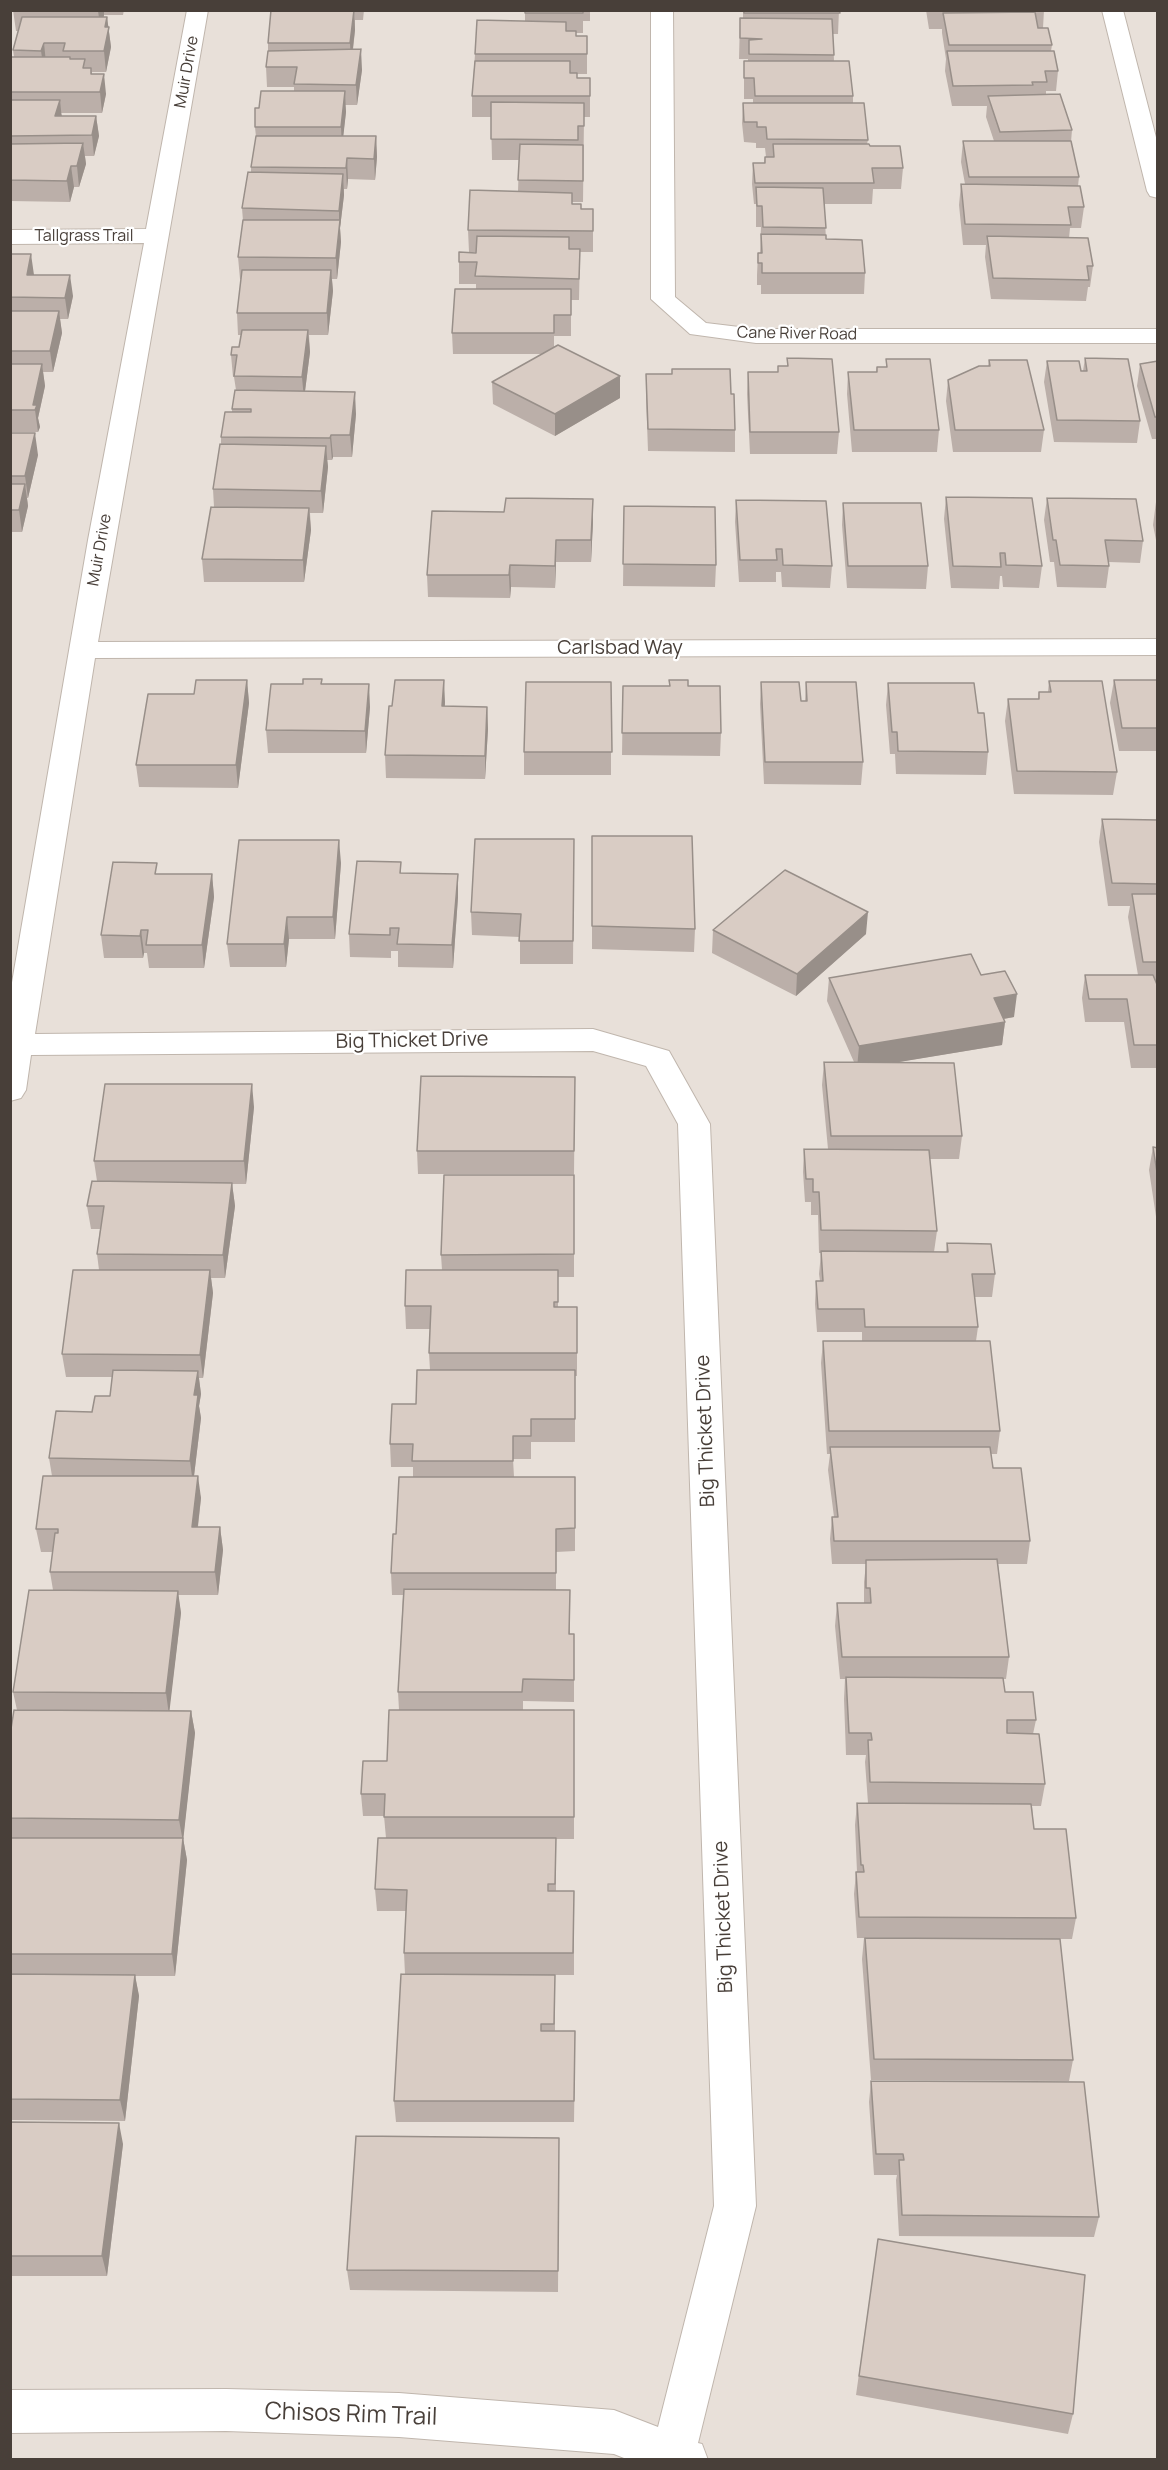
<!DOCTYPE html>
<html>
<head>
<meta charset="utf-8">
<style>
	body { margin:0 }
	#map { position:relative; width:1168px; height:2470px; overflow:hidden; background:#f4f0eb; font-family:Manrope,sans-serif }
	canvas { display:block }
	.frame { position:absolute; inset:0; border:12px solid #483f39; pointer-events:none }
</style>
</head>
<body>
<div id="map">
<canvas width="1168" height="2470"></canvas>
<div class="frame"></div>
</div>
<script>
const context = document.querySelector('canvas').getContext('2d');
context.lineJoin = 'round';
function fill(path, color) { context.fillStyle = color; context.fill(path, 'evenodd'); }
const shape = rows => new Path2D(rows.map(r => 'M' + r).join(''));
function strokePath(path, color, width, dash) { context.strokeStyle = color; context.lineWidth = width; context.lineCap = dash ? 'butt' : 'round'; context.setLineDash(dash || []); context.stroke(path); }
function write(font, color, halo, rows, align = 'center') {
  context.font = font + ' Manrope,sans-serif'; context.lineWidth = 4.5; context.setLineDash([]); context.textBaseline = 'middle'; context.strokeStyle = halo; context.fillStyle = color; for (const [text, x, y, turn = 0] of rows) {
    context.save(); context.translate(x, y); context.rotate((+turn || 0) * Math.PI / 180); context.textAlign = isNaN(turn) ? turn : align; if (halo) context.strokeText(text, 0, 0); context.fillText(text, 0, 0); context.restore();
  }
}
fill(shape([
	[11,11,1157,11,1157,2459,11,2459]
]), '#e8e0d9');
const street = shape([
	[187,10,208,10,98,642,1158,639,1158,655,95,658,35,1034,593,1029,669,1051,710,1124,756,2206,698,2443,702,2444,708,2460,629,2460,614,2454,399,2437,226,2431,10,2433,10,2390,226,2389,399,2393,614,2410,658,2427,714,2206,678,1124,646,1066,593,1051,31,1055,26,1090,21,1098,10,1101,10,994,88,540,144,243,10,244,10,230,146,229,187,10],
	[651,10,673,10,675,297,706,323,756,329,1158,329,1158,343,756,343,690,334,651,299,651,10],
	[1102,10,1123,10,1158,145,1158,198,1150,196,1147,191,1102,10]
]);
strokePath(street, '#c0b6ad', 2);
fill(street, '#fff');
fill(shape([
	[13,10,124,10,123,15,104,15,104,17,107,17,111,47,106,72,92,72,92,74,106,94,102,113,61,113,62,116,96,116,99,136,94,156,85,156,86,164,79,187,74,187,70,202,10,201,10,57,14,57,13,50,18,31,16,31],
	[271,10,364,10,363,20,355,20,355,30,353,50,362,70,357,105,345,105,346,112,343,136,376,136,377,157,375,180,348,179,347,189,344,189,344,195,340,228,341,242,337,279,332,279,333,291,328,335,309,335,310,352,305,391,356,414,352,457,333,457,332,460,327,460,328,467,323,513,310,513,311,530,304,582,204,582,202,559,214,507,213,489,221,444,221,437,232,412,232,409,236,390,234,377,233,377,231,355,239,347,241,335,238,335,237,313,241,279,240,279,238,257,243,221,242,208,251,172,251,167,256,137,255,127,259,108,294,91,294,87,267,87,266,67,268,51,268,43],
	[525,10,583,10,583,14,583,10,590,10,590,21,583,21,583,33,576,33,576,36,587,36,587,74,577,74,577,78,590,78,590,117,584,117,583,202,572,202,572,204,581,209,593,209,593,252,580,252,579,300,571,300,571,336,554,336,554,347,620,398,555,436,493,404,492,382,542,354,453,354,452,333,476,289,476,284,459,284,459,262,476,253,476,252,469,252,468,230,518,191,519,160,492,160,491,117,472,117,472,96,475,54,525,21],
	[743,10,839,10,838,34,833,34,834,61,853,96,853,103,868,140,867,144,903,168,901,189,873,189,872,204,824,204,826,239,865,273,864,294,761,294,761,285,757,285,757,275,758,253,760,253,761,227,756,227,756,204,754,204,752,184,753,163,764,163,765,157,766,157,765,148,756,148,756,143,744,142,742,123,743,103,753,103,753,99,744,99,744,61,748,61,748,59,739,59,740,18,743,18],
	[926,10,1044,10,1043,28,1052,45,1051,51,1058,71,1056,91,1046,91,1046,94,1072,130,1071,142,1079,177,1078,186,1084,207,1081,228,1070,228,1069,238,1093,266,1090,287,1088,287,1086,301,991,299,985,257,986,245,963,245,959,205,961,184,965,184,961,162,963,141,994,141,986,117,987,106,952,106,945,71,946,59,942,33,942,29,929,29],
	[10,254,34,275,73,296,68,319,60,319,62,333,53,372,43,372,45,386,38,418,40,427,38,432,10,432],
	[787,358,839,432,837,454,750,454,747,394,748,372,778,372,778,366,787,366],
	[1085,358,1140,421,1137,443,1054,442,1044,382,1047,361,1083,371],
	[886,359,939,430,937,452,852,452,847,394,848,372,876,372,877,367,886,367],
	[989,360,1044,430,1041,452,953,452,946,401,948,380,988,366],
	[1158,361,1158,439,1152,439,1137,386,1140,364],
	[646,374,731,394,735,430,735,452,648,451,646,396],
	[10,433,38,455,28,498,27,498,28,506,22,532,10,532],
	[946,497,1042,566,1039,588,1003,587,1002,576,1000,576,999,589,951,588,944,519],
	[1047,498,1143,541,1140,563,1109,562,1109,566,1106,588,1057,587,1054,562,1050,562,1044,520],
	[736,500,832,566,830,588,782,587,781,572,776,572,776,582,739,582,735,522],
	[1156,502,1158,502,1158,550,1153,525],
	[843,503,928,566,926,589,847,588,842,525],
	[624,506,716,565,715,587,623,586],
	[593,521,591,562,556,562,555,588,511,587,510,598,428,597,427,575],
	[247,680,249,703,238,788,139,787,136,765,194,694],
	[1114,680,1158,680,1158,751,1119,751,1110,703],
	[1049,681,1117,772,1113,795,1014,794,1005,721,1008,699,1038,699,1039,692,1048,692],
	[611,682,611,775,524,775,524,752],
	[761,682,801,701,805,701,806,682,863,762,861,785,764,784,760,704],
	[888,683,978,713,988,752,986,775,896,774,895,754,890,754,886,705],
	[322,684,370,707,366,753,268,753,266,730],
	[623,686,688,686,721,733,720,756,622,755],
	[445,702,445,706,487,707,488,729,485,779,386,778,385,755],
	[1102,819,1158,820,1158,1068,1131,1068,1124,1022,1085,1022,1082,998,1085,975,1138,975,1128,917,1130,906,1108,906,1099,842],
	[592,836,695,929,694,952,592,949],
	[574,839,573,964,520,964,520,937,472,935,471,912],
	[401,862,401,873,458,897,453,968,398,967,398,951,391,951,391,958,350,957,349,934],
	[341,863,335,939,289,939,286,967,230,967,227,944],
	[158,874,212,874,214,897,204,968,149,968,147,953,144,953,143,958,104,958,101,935],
	[713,930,866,934,796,996,712,953],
	[981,975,1014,1017,1004,1019,1005,1022,1002,1045,898,1062,962,1136,959,1159,930,1159,937,1231,934,1252,946,1252,947,1243,995,1274,992,1297,975,1297,978,1327,976,1341,1000,1431,997,1454,991,1454,993,1468,1030,1541,1027,1564,998,1564,1009,1657,1006,1679,1003,1679,1005,1692,1036,1720,1033,1734,1045,1784,1041,1806,1032,1806,1034,1829,1076,1918,1072,1939,1060,1939,1073,2060,1069,2081,871,2080,862,1959,864,1938,857,1938,854,1894,856,1872,857,1872,855,1825,857,1803,868,1803,865,1762,866,1755,846,1755,844,1699,845,1679,840,1679,835,1626,837,1603,864,1603,864,1582,866,1564,832,1564,830,1539,832,1517,834,1517,828,1470,830,1454,827,1454,821,1363,823,1341,862,1341,862,1332,817,1332,815,1304,816,1281,820,1281,819,1274,821,1253,819,1253,818,1215,811,1215,811,1202,805,1202,803,1172,804,1149,828,1149,822,1085,824,1062,854,1062,827,1001,829,978],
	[575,1077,574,1174,418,1174,417,1151],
	[254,1107,246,1184,232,1184,235,1206,225,1278,211,1278,213,1293,203,1378,199,1378,201,1394,199,1406,201,1418,194,1476,201,1498,198,1527,220,1527,223,1550,218,1595,178,1595,181,1613,169,1710,191,1711,195,1733,183,1838,187,1860,175,1976,135,1976,139,1996,125,2121,10,2120,10,1735,17,1710,13,1692,53,1590,50,1572,53,1552,41,1552,36,1529,52,1476,49,1458,92,1412,110,1396,112,1377,66,1377,62,1354,99,1270,97,1254,100,1229,91,1229,87,1206,97,1181,94,1161],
	[1153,1147,1158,1148,1158,1230,1149,1170],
	[574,1175,574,1277,558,1277,558,1307,577,1307,577,1376,575,1376,575,1442,531,1442,531,1459,513,1459,514,1477,575,1477,575,1551,556,1552,556,1590,570,1590,570,1634,574,1634,574,1702,523,1701,523,1710,574,1710,574,1839,556,1839,556,1891,574,1891,574,1975,537,1975,555,1975,555,2031,575,2052,574,2122,396,2122,394,2101,405,1974,404,1953,406,1911,377,1911,375,1889,386,1838,384,1816,363,1816,361,1794,387,1761,399,1710,398,1692,403,1595,392,1595,391,1573,396,1534,413,1477,413,1467,391,1467,390,1444,416,1404,430,1370,429,1353,430,1329,406,1329,405,1306,442,1270,441,1255],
	[871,2081,1099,2217,1094,2237,899,2236,896,2180,897,2175,874,2175,869,2102],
	[10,2122,123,2144,107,2276,10,2276],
	[559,2138,558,2292,350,2290,347,2270],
	[878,2239,1073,2414,1068,2434,856,2395]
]), '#bbafa9');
fill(shape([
	[104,10,104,15,101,31,98,11],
	[354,10,355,30,351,64,350,43],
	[107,17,111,47,106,72,104,51,105,27],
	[44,43,46,63,44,71,41,51],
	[361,49,362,70,357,105,356,85],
	[104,74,106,94,102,113,100,92],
	[345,91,346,112,342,148,341,127],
	[60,100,62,120,58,136,55,116],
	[96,116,99,136,94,156,92,135],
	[376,136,377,157,375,180,374,159],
	[83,143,86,164,79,187,77,166],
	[347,158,348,179,347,189,346,168],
	[71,166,74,187,70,202,67,181],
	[343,174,344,195,340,228,341,242,337,279,336,258,339,225,339,211],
	[31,254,34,275,27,275],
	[331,270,333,291,328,335,327,313],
	[70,275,73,296,68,319,65,298],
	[59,311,62,333,53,372,50,351],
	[308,330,310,352,304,399,302,377],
	[42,364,45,386,38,418,40,427,38,432,35,410,33,405],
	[620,376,620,398,555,436,555,414],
	[355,392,356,414,352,457,350,435],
	[35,433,38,455,28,498,25,476],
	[331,435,333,457,332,460,330,438],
	[326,446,328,467,323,513,321,491],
	[25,484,28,506,22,532,19,510],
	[593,499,593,521,591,562,591,540],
	[309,508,311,530,304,582,303,560],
	[556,540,556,562,555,588,555,566],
	[510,565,511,587,510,598,509,575],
	[247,680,249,703,238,788,236,765],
	[444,680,445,702,443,729,442,706],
	[369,684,370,707,366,753,365,731],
	[487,707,488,729,485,779,485,756],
	[339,840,341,863,335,939,333,917],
	[212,874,214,897,204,968,202,945],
	[458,874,458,897,453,968,452,945],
	[868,912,866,934,796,996,797,974],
	[287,917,289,939,286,967,284,944],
	[141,930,144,953,143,958,140,936],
	[1017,994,1014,1017,991,1021,994,998],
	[1005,1022,1002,1045,857,1069,859,1046],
	[252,1084,254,1107,246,1184,244,1161],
	[232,1183,235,1206,225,1278,223,1255],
	[210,1270,213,1293,203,1378,200,1355],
	[198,1371,201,1394,199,1406,201,1418,193,1484,190,1461,194,1395],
	[198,1476,201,1498,195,1550,192,1527],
	[220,1527,223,1550,218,1595,215,1572],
	[178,1591,181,1613,169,1715,166,1693],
	[191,1711,195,1733,183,1842,179,1820],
	[183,1838,187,1860,175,1976,172,1954],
	[135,1975,139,1996,125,2121,120,2100],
	[119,2123,123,2144,107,2276,102,2256]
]), '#988f89');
const building = shape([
	[271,10,354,10,350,43,268,43,271,10],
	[525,10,583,10,583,13,525,13,525,10],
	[744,10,839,10,840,13,744,13,744,10],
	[1035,12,1038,28,1048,28,1052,45,949,45,943,13,1035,12],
	[22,17,107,17,105,27,109,27,104,51,63,51,65,43,44,43,41,51,13,50,22,17],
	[740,18,832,19,834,55,749,54,749,40,762,39,740,38,740,18],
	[477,20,566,22,566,31,576,31,576,36,587,36,587,54,475,54,477,20],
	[361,49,356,85,294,84,297,67,266,67,268,51,361,49],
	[947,51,1054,51,1058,71,1045,71,1047,82,1032,82,1033,85,953,86,947,51],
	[10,57,70,57,70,59,85,59,83,68,91,68,91,74,104,74,100,92,10,92,10,57],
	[475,61,570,61,570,73,577,73,577,78,590,78,590,96,472,96,475,61],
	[744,61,849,61,853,96,755,96,754,78,744,78,744,61],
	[261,91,345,91,341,127,255,127,255,108,259,108,261,91],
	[1060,94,1072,130,1000,132,988,96,1060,94],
	[10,100,60,100,55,116,96,116,92,135,10,136,10,100],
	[491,102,584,103,584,126,578,126,578,140,491,139,491,102],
	[743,103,864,103,868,140,767,139,766,127,757,127,757,122,744,122,743,103],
	[256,136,376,136,374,159,347,158,346,168,251,167,256,136],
	[963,141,1071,141,1079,177,969,177,963,141],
	[83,143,77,166,71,166,67,181,10,180,10,144,83,143],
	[520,144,583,145,583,181,518,180,520,144],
	[773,144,869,144,870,146,900,146,903,168,872,168,874,183,755,183,753,163,765,163,765,157,774,157,773,144],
	[248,172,343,174,339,211,242,208,248,172],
	[961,184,1080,186,1084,207,1068,207,1071,225,965,224,961,184],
	[756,187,823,188,826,228,763,227,762,206,757,206,756,187],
	[470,190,572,193,572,204,581,204,581,209,593,209,593,231,468,230,470,190],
	[243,220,340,220,336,258,238,257,243,220],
	[761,234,826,235,826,239,862,240,865,273,762,273,762,263,758,263,758,253,762,253,761,234],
	[477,236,569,237,569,249,580,249,579,279,475,276,477,262,459,262,459,252,476,253,477,236],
	[987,236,1088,238,1093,266,1087,266,1089,280,993,278,987,236],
	[10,254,31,254,27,275,70,275,65,298,10,297,10,254],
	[242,270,331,270,327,313,237,313,242,270],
	[455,289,571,289,571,315,554,315,554,333,452,333,455,289],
	[10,311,59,311,50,351,10,351,10,311],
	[242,330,308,330,302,377,234,376,237,355,231,355,232,347,239,347,242,330],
	[558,345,620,376,555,414,492,382,558,345],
	[787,358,832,359,839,432,750,432,748,372,778,372,778,366,788,366,787,358],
	[1085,358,1128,359,1140,421,1057,420,1047,361,1079,361,1081,371,1087,371,1085,358],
	[886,359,930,359,939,430,854,430,848,372,877,372,877,367,887,367,886,359],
	[989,360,1027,360,1044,430,955,430,948,380,979,366,990,366,989,360],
	[1158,361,1158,417,1155,417,1140,364,1158,361],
	[10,364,42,364,33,405,37,405,35,410,10,410,10,364],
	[672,369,730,369,731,394,734,394,735,430,648,429,646,374,672,374,672,369],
	[235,390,355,392,350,435,331,435,330,438,221,437,225,412,251,412,251,409,232,409,235,390],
	[10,433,35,433,25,476,10,476,10,433],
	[220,444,326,446,321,491,213,489,220,444],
	[10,484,25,484,19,510,10,510,10,484],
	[946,497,1032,498,1042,566,1006,565,1005,553,1000,553,1001,567,953,566,946,497],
	[506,498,593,499,591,540,556,540,555,566,510,565,509,575,427,575,432,511,504,512,506,498],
	[1047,498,1136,499,1143,541,1105,540,1109,566,1060,565,1056,540,1053,540,1047,498],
	[736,500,826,501,832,566,783,565,782,549,776,549,777,560,740,560,736,500],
	[843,503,921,503,928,566,848,566,843,503],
	[624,506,715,507,716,565,623,564,624,506],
	[211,507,309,508,303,560,202,559,211,507],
	[303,679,322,679,321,684,369,684,365,731,266,730,271,684,303,684,303,679],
	[196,680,247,680,236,765,136,765,148,694,194,694,196,680],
	[395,680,444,680,442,706,487,707,485,756,385,755,389,706,392,706,395,680],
	[669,680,688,680,688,686,720,686,721,733,622,733,623,686,670,686,669,680],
	[1114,680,1158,680,1158,728,1122,728,1114,680],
	[1049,681,1102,681,1117,772,1017,771,1008,699,1039,699,1039,692,1051,692,1049,681],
	[526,682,611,682,612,752,524,752,526,682],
	[761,682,799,682,801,701,807,701,806,682,856,682,863,762,765,762,761,682],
	[888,683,974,683,978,713,984,713,988,752,898,751,897,732,892,732,888,683],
	[1102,819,1158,820,1158,884,1112,883,1102,819],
	[592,836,692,836,695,929,592,926,592,836],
	[475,839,574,839,573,941,519,941,521,914,471,912,475,839],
	[239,840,339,840,333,917,287,917,284,944,227,944,239,840],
	[357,861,401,862,400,873,458,874,452,945,397,944,399,928,390,928,390,935,349,934,357,861],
	[113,862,157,863,155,874,212,874,202,945,146,945,148,930,141,930,140,936,101,935,113,862],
	[785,870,868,912,797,974,713,930,785,870],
	[1132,894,1158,894,1158,962,1143,962,1132,894],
	[971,954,981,975,1005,971,1017,994,994,998,1005,1022,859,1046,829,978,971,954],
	[1085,975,1153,975,1158,987,1158,1045,1134,1045,1127,999,1089,999,1085,975],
	[824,1062,954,1063,962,1136,831,1136,824,1062],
	[421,1076,575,1077,574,1151,417,1151,421,1076],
	[105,1084,252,1084,244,1161,94,1161,105,1084],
	[1153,1147,1158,1148,1158,1179,1153,1147],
	[804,1149,929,1150,937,1231,821,1230,819,1192,813,1192,813,1179,806,1179,804,1149],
	[444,1175,574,1175,574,1254,441,1255,444,1175],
	[92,1181,232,1183,223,1255,97,1254,104,1206,87,1206,92,1181],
	[947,1243,991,1244,995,1274,972,1274,978,1327,865,1327,864,1309,818,1309,816,1281,823,1281,821,1251,948,1252,947,1243],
	[73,1270,210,1270,200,1355,62,1354,73,1270],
	[406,1270,558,1270,558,1302,554,1302,554,1307,577,1307,577,1353,429,1353,431,1306,405,1306,406,1270],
	[823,1341,990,1341,1000,1431,829,1431,823,1341],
	[113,1370,198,1371,194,1395,198,1395,190,1461,49,1458,56,1411,92,1412,95,1396,110,1396,113,1370],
	[417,1370,575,1370,575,1419,531,1419,531,1436,513,1436,513,1461,412,1461,413,1444,390,1444,392,1404,416,1404,417,1370],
	[830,1447,990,1447,993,1468,1021,1468,1030,1541,834,1541,832,1517,838,1517,830,1447],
	[43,1476,198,1476,192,1527,220,1527,215,1572,50,1572,55,1533,58,1533,58,1529,36,1529,43,1476],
	[399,1477,575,1477,575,1528,556,1529,556,1573,391,1573,393,1534,396,1534,399,1477],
	[997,1559,1009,1657,842,1657,837,1603,871,1603,870,1588,866,1588,866,1560,997,1559],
	[404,1589,570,1590,569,1634,574,1634,574,1680,523,1679,522,1692,398,1692,404,1589],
	[29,1590,178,1591,166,1693,13,1692,29,1590],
	[846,1677,1003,1678,1005,1692,1033,1692,1036,1720,1007,1720,1007,1733,1039,1734,1045,1784,870,1782,868,1740,872,1740,871,1733,849,1733,846,1677],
	[14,1710,191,1711,179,1820,10,1818,10,1735,14,1710],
	[389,1710,574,1710,574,1817,384,1817,385,1794,361,1794,363,1761,387,1761,389,1710],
	[857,1803,1031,1804,1034,1829,1066,1829,1076,1918,859,1917,856,1872,864,1872,863,1865,861,1865,857,1803],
	[10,1838,183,1838,172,1954,10,1954,10,1838],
	[378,1838,556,1838,555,1884,548,1884,548,1891,574,1891,573,1953,404,1953,407,1890,375,1889,378,1838],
	[865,1938,1060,1939,1073,2060,874,2059,865,1938],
	[10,1974,135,1975,120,2100,10,2099,10,1974],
	[401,1974,555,1975,554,2024,541,2024,541,2031,575,2031,574,2101,394,2101,401,1974],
	[871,2081,1084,2082,1099,2217,902,2215,899,2160,904,2160,903,2154,876,2154,871,2081],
	[10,2122,119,2123,102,2256,10,2256,10,2122],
	[356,2136,559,2138,558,2271,347,2270,356,2136],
	[878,2239,1085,2275,1073,2414,859,2376,878,2239]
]);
fill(building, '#d9ccc4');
strokePath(building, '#988f89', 1.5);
write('16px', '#483f39', '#fff', [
	["Muir Drive",187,72,-80],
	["Tallgrass Trail",84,237],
	["Cane River Road",797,334,1],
	["Muir Drive",100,550,-80]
]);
write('20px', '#483f39', '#fff', [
	["Carlsbad Way",620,648],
	["Big Thicket Drive",412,1041,-1],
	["Big Thicket Drive",706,1431,-92],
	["Big Thicket Drive",724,1917,-92]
]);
write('24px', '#483f39', '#fff', [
	["Chisos Rim Trail",351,2415,2]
]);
</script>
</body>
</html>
